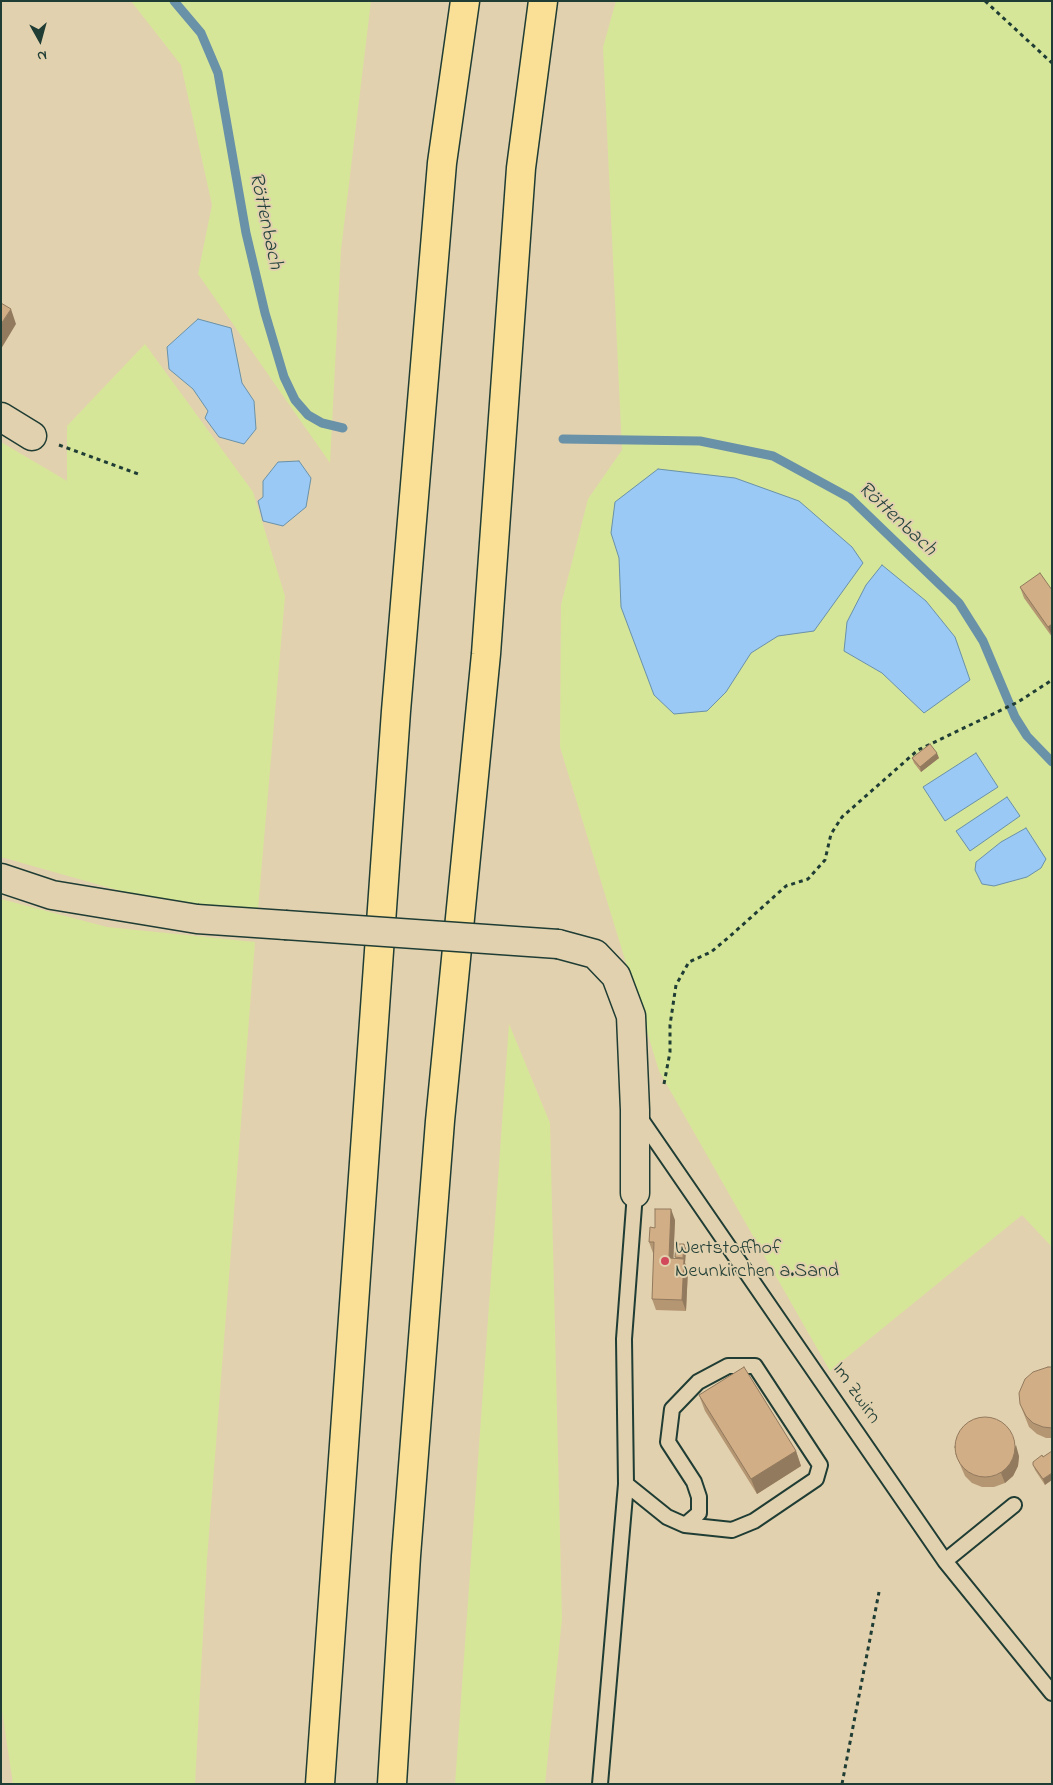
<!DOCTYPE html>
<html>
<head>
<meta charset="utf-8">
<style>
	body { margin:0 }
	#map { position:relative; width:1053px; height:1785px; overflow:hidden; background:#e2d1ae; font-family:"Indie Flower",sans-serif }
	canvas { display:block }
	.frame { position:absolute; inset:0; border:2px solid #1f3d34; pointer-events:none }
	.north { position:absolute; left:15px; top:15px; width:50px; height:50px; -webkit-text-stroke:4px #e2d1ae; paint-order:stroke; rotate:173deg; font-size:14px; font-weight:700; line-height:20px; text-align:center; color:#1f3d34 }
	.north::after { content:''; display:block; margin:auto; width:18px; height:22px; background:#1f3d34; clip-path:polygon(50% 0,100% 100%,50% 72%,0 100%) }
</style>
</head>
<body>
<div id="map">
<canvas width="1053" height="1785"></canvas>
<div class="frame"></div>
<div class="north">N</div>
</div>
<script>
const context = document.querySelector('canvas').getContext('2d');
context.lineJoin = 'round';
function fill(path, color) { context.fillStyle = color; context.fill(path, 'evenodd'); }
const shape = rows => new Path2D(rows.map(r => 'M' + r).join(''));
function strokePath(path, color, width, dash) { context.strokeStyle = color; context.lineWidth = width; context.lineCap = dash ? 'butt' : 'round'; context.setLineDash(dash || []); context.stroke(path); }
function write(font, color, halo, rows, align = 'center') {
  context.font = font + ' "Indie Flower",sans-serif'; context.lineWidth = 4; context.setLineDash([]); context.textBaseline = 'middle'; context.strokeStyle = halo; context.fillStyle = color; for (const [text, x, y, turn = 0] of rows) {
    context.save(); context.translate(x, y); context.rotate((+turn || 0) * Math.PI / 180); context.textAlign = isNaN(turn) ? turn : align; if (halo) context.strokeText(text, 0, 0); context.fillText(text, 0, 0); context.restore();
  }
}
fill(shape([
	[131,1,371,1,341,250,330,463,198,274,212,205,181,65],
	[616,1,1052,1,1052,1247,1022,1215,830,1371,659,1071,560,747,561,605,588,499,622,450,603,47],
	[619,558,814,631,778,636,751,653,726,692,621,607],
	[882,566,926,601,955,637,924,713,882,673,844,651],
	[145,344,253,492,285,596,258,909,190,905,128,893,1,857,1,442,67,481,67,426],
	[1,899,107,927,255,942,207,1559,195,1784,13,1784,1,1704],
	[509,1024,550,1123,562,1619,545,1784,455,1784]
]), '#d6e699');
const water = shape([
	[198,319,231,328,242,383,254,401,256,429,244,444,219,437,205,418,208,411,193,389,169,369,167,347,198,319],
	[299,461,311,478,306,507,283,526,263,521,258,501,263,497,263,481,278,462,299,461],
	[658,469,735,478,799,501,852,547,863,563,814,631,778,636,751,653,726,692,707,711,674,714,654,695,621,607,619,558,611,533,615,502,658,469],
	[882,565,926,601,955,637,970,680,924,713,882,673,844,651,847,622,866,585,882,565],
	[976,753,998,787,945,821,923,787,976,753],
	[1007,797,1020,816,970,851,956,831,1007,797],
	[1026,828,1046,859,1041,868,1027,877,994,886,982,884,975,870,976,862,1001,842,1026,828]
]);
fill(water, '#9ac9f5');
strokePath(water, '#6991a8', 1);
strokePath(shape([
	[174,1,201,33,218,73,246,233,265,313,284,377,295,400,308,415,322,423,343,428],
	[563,439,700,441,773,456,850,498,959,603,983,641,1015,717,1027,736,1052,762]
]), '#6991a8', 9);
const lane = shape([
	[638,1115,945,1561,1052,1693],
	[626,1484,667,1517,685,1525,732,1530,754,1521,816,1479,820,1465,755,1366,728,1366,698,1382,672,1409,668,1442,694,1482,699,1497,699,1513,685,1525],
	[945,1561,1014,1505],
	[600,1784,626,1484,624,1339,635,1193]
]);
const street = shape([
	[1,417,32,436],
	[1,878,52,895,197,919,285,925],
	[558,944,595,954,616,976,631,1016,635,1110,635,1193]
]);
const highway = shape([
	[320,1784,396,711,442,163,465,1],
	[392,1784,406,1556,440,1121,486,654,521,168,543,1]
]);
strokePath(lane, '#1f3d34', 18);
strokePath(street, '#1f3d34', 31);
strokePath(highway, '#1f3d34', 31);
strokePath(shape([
	[985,1,1052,63],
	[59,445,141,475],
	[664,1084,670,1052,670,1025,676,985,689,962,711,952,729,937,786,886,808,879,825,860,831,834,842,817,918,750,1018,702,1052,680],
	[842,1784,879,1592]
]), '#1f3d34', 3, [4, 4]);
strokePath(lane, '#e2d1ae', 14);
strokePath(street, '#e2d1ae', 28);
strokePath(highway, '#fadf96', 28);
const streetBridge = shape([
	[285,925,558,944]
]);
strokePath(streetBridge, '#1f3d34', 31, []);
strokePath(streetBridge, '#e2d1ae', 28);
fill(shape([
	[1020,587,1052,590,1052,637,1024,598],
	[912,758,939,758,921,772,914,763],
	[675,1220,673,1258,676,1259,675,1257,684,1244,686,1249,685,1263,688,1269,686,1311,656,1310,652,1299,654,1253,653,1253,649,1242,655,1228],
	[1052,1367,1052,1438,1046,1438,1037,1434,1029,1427,1020,1404],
	[699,1395,796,1451,801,1466,757,1494,705,1411],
	[955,1453,1019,1456,1018,1466,1013,1476,1005,1483,994,1487,982,1487,972,1483,965,1476],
	[1043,1457,1045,1485,1035,1470,1033,1465]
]), '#b49673');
fill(shape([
	[11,309,16,324,1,349,1,324],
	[1052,624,1052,636,1048,627],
	[937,753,939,758,921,772,920,767],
	[671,1209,675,1220,673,1269,669,1258],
	[684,1244,686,1249,685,1263,688,1269,686,1311,682,1300],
	[1016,1445,1019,1456,1018,1466,1013,1476,1005,1483,1001,1473],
	[796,1451,801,1466,757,1494,751,1479],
	[1052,1473,1052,1480,1045,1485,1043,1479]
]), '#927a5e');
const building = shape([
	[1,303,11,309,1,324,1,303],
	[1040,573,1052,590,1052,624,1048,627,1020,587,1040,573],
	[930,744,937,753,920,767,912,758,930,744],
	[655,1209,671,1209,669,1258,684,1259,682,1300,652,1299,654,1242,649,1242,650,1227,655,1228,655,1209],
	[676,1244,684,1244,683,1258,675,1257,676,1244],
	[744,1367,796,1451,751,1479,699,1395,744,1367],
	[1048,1367,1052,1367,1052,1428,1043,1427,1033,1423,1026,1416,1020,1404,1019,1393,1025,1379,1033,1372,1048,1367],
	'955 1447a30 30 0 1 1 60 0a30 30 0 1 1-60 0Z',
	[1052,1451,1052,1473,1043,1479,1033,1465,1033,1462,1042,1455,1043,1457,1052,1451]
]);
fill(building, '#d1ae86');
strokePath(building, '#927a5e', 1);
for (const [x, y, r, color] of [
	[665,1261,5,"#d1495b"]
]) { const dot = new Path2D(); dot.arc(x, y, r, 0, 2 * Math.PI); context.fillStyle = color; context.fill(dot); strokePath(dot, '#e2d1ae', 2); }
write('20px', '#1f3d34', '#e2d1ae', [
	["Wertstoffhof",675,1250],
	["Neunkirchen a.Sand",675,1273]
], 'left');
write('20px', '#1f3d34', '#e2d1ae', [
	["Im Zwirn",855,1394,55]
]);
write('italic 21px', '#25443e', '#e2d1ae', [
	["Röttenbach",264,221,78],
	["Röttenbach",896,520,43]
]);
</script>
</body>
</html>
